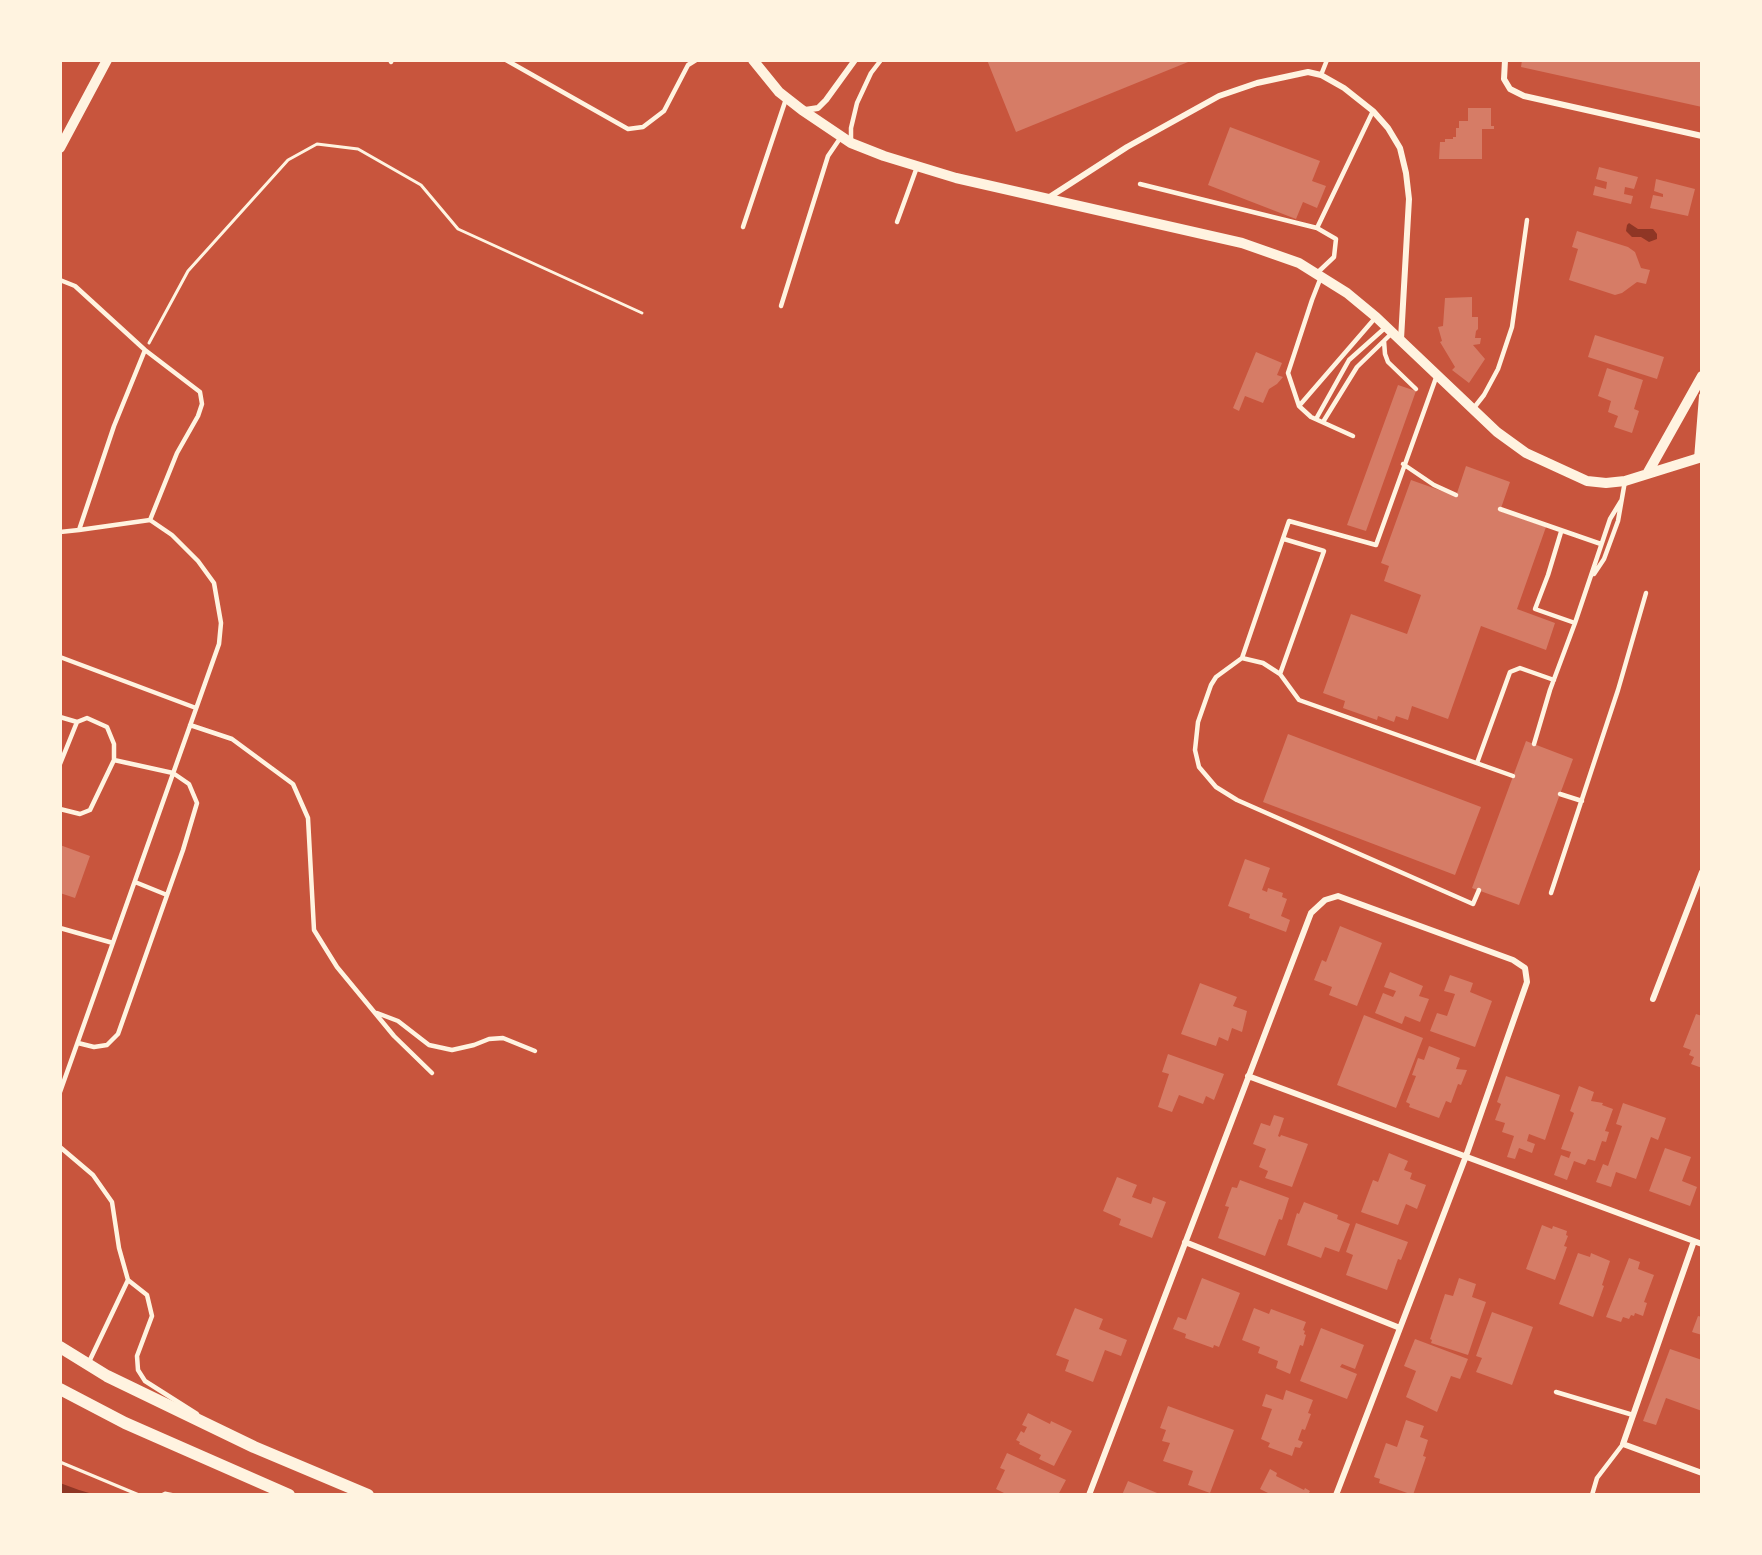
<!DOCTYPE html>
<html>
<head>
<meta charset="utf-8">
<style>
	body { margin:0 }
	#map { position:relative; width:1762px; height:1555px; overflow:hidden; background:#c8553d; font-family:Commissioner,sans-serif }
	canvas { display:block }
	.frame { position:absolute; inset:0; border:62px solid #fff3e0; pointer-events:none }
</style>
</head>
<body>
<div id="map">
<canvas width="1762" height="1555"></canvas>
<div class="frame"></div>
</div>
<script>
const context = document.querySelector('canvas').getContext('2d');
context.lineJoin = 'round';
function fill(path, color) { context.fillStyle = color; context.fill(path, 'evenodd'); }
const shape = rows => new Path2D(rows.map(r => 'M' + r).join(''));
function strokePath(path, color, width, dash) { context.strokeStyle = color; context.lineWidth = width; context.lineCap = dash ? 'butt' : 'round'; context.setLineDash(dash || []); context.stroke(path); }
fill(shape([
	[1629,223,1638,229,1653,229,1657,234,1657,239,1649,242,1641,237,1632,237,1626,231,1627,225],
	[60,1483,79,1490,96,1495,60,1495]
]), '#8f3625');
fill(shape([
	[987,60,1193,60,1016,132],
	[1522,60,1702,60,1702,107,1521,67],
	[1468,108,1491,108,1491,126,1494,126,1494,129,1482,129,1482,159,1439,159,1440,142,1445,142,1445,139,1453,139,1453,137,1456,137,1456,128,1459,128,1459,121,1468,121],
	[1230,127,1320,161,1312,181,1326,186,1317,208,1303,202,1296,219,1208,185],
	[1599,167,1638,177,1634,189,1625,187,1624,194,1633,196,1631,204,1593,195,1595,186,1606,189,1607,182,1596,179],
	[1656,179,1695,189,1688,216,1650,208,1653,195,1663,197,1663,194,1654,191],
	[1577,231,1628,247,1635,252,1641,268,1650,270,1646,284,1637,282,1622,293,1615,295,1569,280,1578,249,1572,247],
	[1472,297,1472,317,1478,317,1478,329,1476,331,1475,338,1481,338,1480,344,1473,345,1485,359,1469,383,1452,370,1455,367,1440,342,1442,341,1438,327,1443,326,1445,298],
	[1595,335,1664,357,1657,379,1588,357],
	[1256,352,1282,363,1277,375,1283,377,1277,384,1269,389,1263,403,1245,396,1239,411,1233,408],
	[1607,368,1643,380,1634,409,1639,411,1632,433,1614,427,1618,416,1608,412,1611,401,1598,396],
	[1398,385,1416,391,1366,531,1347,525],
	[1466,466,1510,482,1500,511,1546,527,1517,609,1555,623,1546,650,1481,626,1448,719,1412,706,1408,720,1396,716,1394,722,1378,716,1377,720,1343,708,1345,701,1323,693,1351,614,1407,634,1421,595,1384,581,1389,566,1381,563,1411,480,1456,496],
	[1288,734,1481,807,1455,875,1263,802],
	[1526,741,1573,759,1519,905,1472,888],
	[60,845,90,856,75,898,60,893],
	[1245,859,1270,868,1262,890,1267,892,1268,888,1283,893,1282,897,1287,899,1281,916,1290,920,1286,932,1249,918,1250,914,1228,906],
	[1340,926,1382,943,1357,1006,1329,995,1332,987,1314,980,1322,960,1326,962],
	[1390,972,1423,986,1419,996,1429,999,1420,1022,1405,1016,1402,1024,1375,1013,1383,993,1393,997,1396,991,1384,987],
	[1450,975,1473,983,1470,992,1492,1001,1475,1047,1430,1031,1437,1013,1447,1016,1455,994,1444,991],
	[1200,983,1237,997,1233,1006,1247,1011,1242,1032,1232,1028,1228,1041,1219,1037,1216,1046,1181,1034],
	[1696,1014,1702,1016,1702,1068,1691,1064,1694,1057,1689,1055,1691,1050,1683,1047],
	[1364,1015,1423,1038,1396,1108,1337,1085],
	[1429,1046,1460,1058,1456,1069,1467,1070,1461,1085,1458,1084,1451,1103,1446,1101,1439,1118,1409,1107,1410,1104,1406,1102,1416,1076,1412,1075,1418,1058,1424,1060],
	[1168,1054,1224,1074,1214,1100,1206,1096,1203,1104,1179,1095,1172,1112,1158,1107,1169,1074,1162,1072],
	[1506,1076,1560,1095,1545,1140,1529,1134,1527,1141,1535,1144,1532,1153,1519,1148,1515,1159,1507,1157,1514,1136,1502,1132,1505,1123,1495,1120,1501,1104,1497,1102],
	[1579,1086,1594,1092,1591,1101,1603,1103,1602,1105,1613,1109,1605,1131,1609,1132,1606,1142,1602,1141,1595,1161,1588,1159,1585,1165,1574,1161,1567,1180,1554,1175,1561,1155,1569,1158,1571,1152,1561,1149,1574,1113,1570,1111],
	[1623,1103,1666,1118,1658,1140,1651,1137,1636,1179,1616,1172,1611,1187,1596,1182,1603,1164,1608,1166,1622,1126,1616,1124],
	[1274,1115,1284,1118,1278,1136,1280,1137,1281,1135,1308,1144,1292,1187,1265,1178,1268,1171,1259,1167,1266,1149,1253,1144,1261,1123,1270,1126],
	[1665,1148,1691,1157,1682,1181,1697,1187,1690,1206,1649,1191],
	[1389,1153,1408,1161,1404,1170,1412,1173,1410,1179,1426,1185,1417,1209,1406,1204,1398,1225,1361,1212,1373,1180,1378,1182],
	[1117,1177,1137,1185,1132,1197,1151,1204,1153,1197,1166,1202,1152,1238,1119,1225,1121,1219,1103,1211],
	[1240,1180,1289,1198,1282,1220,1279,1219,1265,1256,1218,1238,1229,1207,1225,1206,1232,1187,1237,1188],
	[1304,1202,1338,1215,1337,1219,1350,1224,1339,1252,1325,1247,1321,1258,1287,1245,1297,1213,1299,1214],
	[1356,1223,1408,1242,1401,1260,1398,1259,1387,1290,1346,1275,1353,1255,1346,1252],
	[1542,1225,1552,1229,1553,1226,1567,1231,1566,1235,1568,1236,1564,1246,1567,1247,1555,1280,1526,1269],
	[1578,1253,1590,1257,1591,1253,1610,1261,1602,1285,1604,1286,1593,1317,1559,1304],
	[1629,1258,1640,1262,1638,1269,1654,1275,1644,1302,1647,1303,1643,1316,1635,1313,1634,1316,1631,1315,1629,1319,1623,1317,1621,1322,1606,1317],
	[1202,1278,1240,1293,1219,1347,1214,1345,1213,1348,1185,1338,1186,1334,1173,1329,1178,1317,1186,1320],
	[1459,1278,1476,1284,1472,1297,1486,1302,1468,1355,1431,1343,1432,1340,1430,1339,1445,1294,1453,1296],
	[1075,1308,1103,1319,1099,1329,1127,1340,1121,1356,1105,1350,1093,1382,1065,1371,1069,1360,1056,1355],
	[1254,1308,1269,1314,1271,1309,1306,1322,1303,1330,1305,1331,1304,1334,1306,1335,1303,1346,1300,1345,1290,1374,1276,1368,1278,1361,1258,1353,1260,1347,1242,1340],
	[1492,1312,1533,1327,1512,1385,1476,1372,1482,1358,1476,1356],
	[1698,1316,1702,1317,1702,1335,1692,1332],
	[1321,1328,1364,1345,1355,1369,1342,1364,1340,1367,1357,1374,1347,1399,1300,1381],
	[1415,1339,1468,1359,1460,1379,1451,1376,1437,1412,1406,1397,1416,1371,1404,1366],
	[1670,1349,1702,1360,1702,1411,1666,1398,1656,1425,1643,1421],
	[1286,1390,1313,1400,1308,1413,1311,1414,1305,1430,1302,1429,1298,1440,1303,1442,1300,1448,1295,1447,1292,1456,1268,1447,1270,1443,1261,1439,1272,1409,1262,1406,1266,1394,1283,1400],
	[1168,1406,1234,1430,1210,1493,1188,1485,1193,1471,1163,1461,1170,1443,1162,1441,1166,1430,1160,1428],
	[1028,1413,1050,1424,1051,1421,1072,1431,1054,1466,1039,1459,1041,1455,1019,1444,1020,1442,1016,1440,1021,1431,1024,1433,1027,1427,1022,1425],
	[1406,1420,1424,1426,1420,1437,1428,1440,1423,1456,1426,1457,1413,1495,1379,1483,1380,1479,1374,1477,1386,1443,1397,1447],
	[1007,1453,1066,1480,1058,1495,1008,1495,996,1489,1005,1470,1000,1468],
	[1270,1469,1277,1473,1276,1476,1304,1490,1305,1488,1310,1491,1308,1495,1272,1495,1260,1489],
	[1128,1481,1162,1495,1122,1495]
]), '#d67c66');
strokePath(shape([
	[149,343,188,271,288,160,317,144,358,149,421,185,458,229,642,313],
	[60,1462,139,1495],
	[161,1495,165,1493,175,1495]
]), '#fff3e0', 3);
strokePath(shape([
	[506,60,628,129,643,127,664,111,688,65,696,60],
	[391,62,392,60],
	[1321,75,1327,60],
	[851,143,851,128,857,103,871,73,881,60],
	[1140,184,1317,228,1336,239,1334,257,1316,274],
	[897,222,917,167],
	[743,227,786,99],
	[1317,228,1373,111],
	[1321,277,1312,300,1288,373,1299,406,1311,417,1353,436],
	[60,280,75,286,145,350,200,392,202,404,198,416,177,453,150,520],
	[781,306,828,156,841,137],
	[1384,341,1385,354,1388,362,1416,389],
	[1437,375,1376,545,1289,521,1242,658,1216,677,1211,685,1198,722,1195,750,1199,767,1216,787,1237,800,1473,904,1479,890],
	[1299,406,1376,317],
	[1473,409,1484,395,1498,369,1512,327,1527,220],
	[1316,419,1349,360,1386,327],
	[1323,422,1357,367,1392,333],
	[1403,464,1434,485,1456,495],
	[1500,509,1601,544],
	[60,532,79,530,114,426,145,350],
	[1561,532,1548,575,1535,609,1575,623,1610,519,1621,501],
	[1594,574,1604,559,1618,521,1625,481],
	[60,657,196,708],
	[1242,658,1263,663,1280,674,1299,700,1513,776],
	[1280,674,1324,551,1284,539],
	[60,717,77,722],
	[190,725,232,739,293,784,308,818,314,930,337,967,394,1036,432,1073],
	[1534,744,1550,690,1575,623],
	[1477,763,1510,672,1520,668,1554,680],
	[60,764,77,722,87,718,107,727,114,744,114,760,173,773,189,784,197,803,183,850,118,1034,107,1045,94,1047,78,1043],
	[1560,794,1582,801],
	[60,809,80,814,90,810,114,760],
	[135,882,167,895],
	[1551,893,1618,690,1646,593],
	[60,928,113,943],
	[377,1013,398,1021,429,1045,452,1050,474,1045,489,1039,503,1038,535,1051],
	[60,1092,219,644,221,623,214,583,198,561,172,535,150,520,79,530],
	[60,1147,93,1175,112,1202,119,1248,128,1280,147,1295,152,1316,137,1356,138,1370,145,1381,197,1414],
	[88,1364,128,1280],
	[1556,1392,1633,1415],
	[1592,1495,1597,1478,1623,1444]
]), '#fff3e0', 4.5);
strokePath(shape([
	[1505,60,1504,79,1510,89,1524,96,1702,136],
	[805,110,818,108,826,100,855,60],
	[1048,198,1127,147,1219,96,1257,83,1308,72,1321,75,1344,88,1373,111,1388,128,1400,148,1406,173,1409,199,1401,339],
	[1697,459,1702,396],
	[1653,999,1702,872],
	[1248,1076,1702,1244],
	[1694,1241,1623,1444,1702,1473],
	[1185,1242,1400,1328],
	[1089,1495,1311,913,1325,900,1338,896,1513,960,1525,968,1527,982,1466,1156,1336,1495]
]), '#fff3e0', 6);
strokePath(shape([
	[753,60,779,92,802,110,851,143,884,156,956,178,1242,243,1299,263,1347,293,1376,317,1497,432,1526,453,1587,481,1606,483,1625,481,1702,457],
	[60,148,107,60],
	[1647,474,1702,376]
]), '#fff3e0', 10);
strokePath(shape([
	[60,1347,107,1376,254,1447,368,1495],
	[60,1389,125,1423,289,1495]
]), '#fff3e0', 12);
</script>
</body>
</html>
